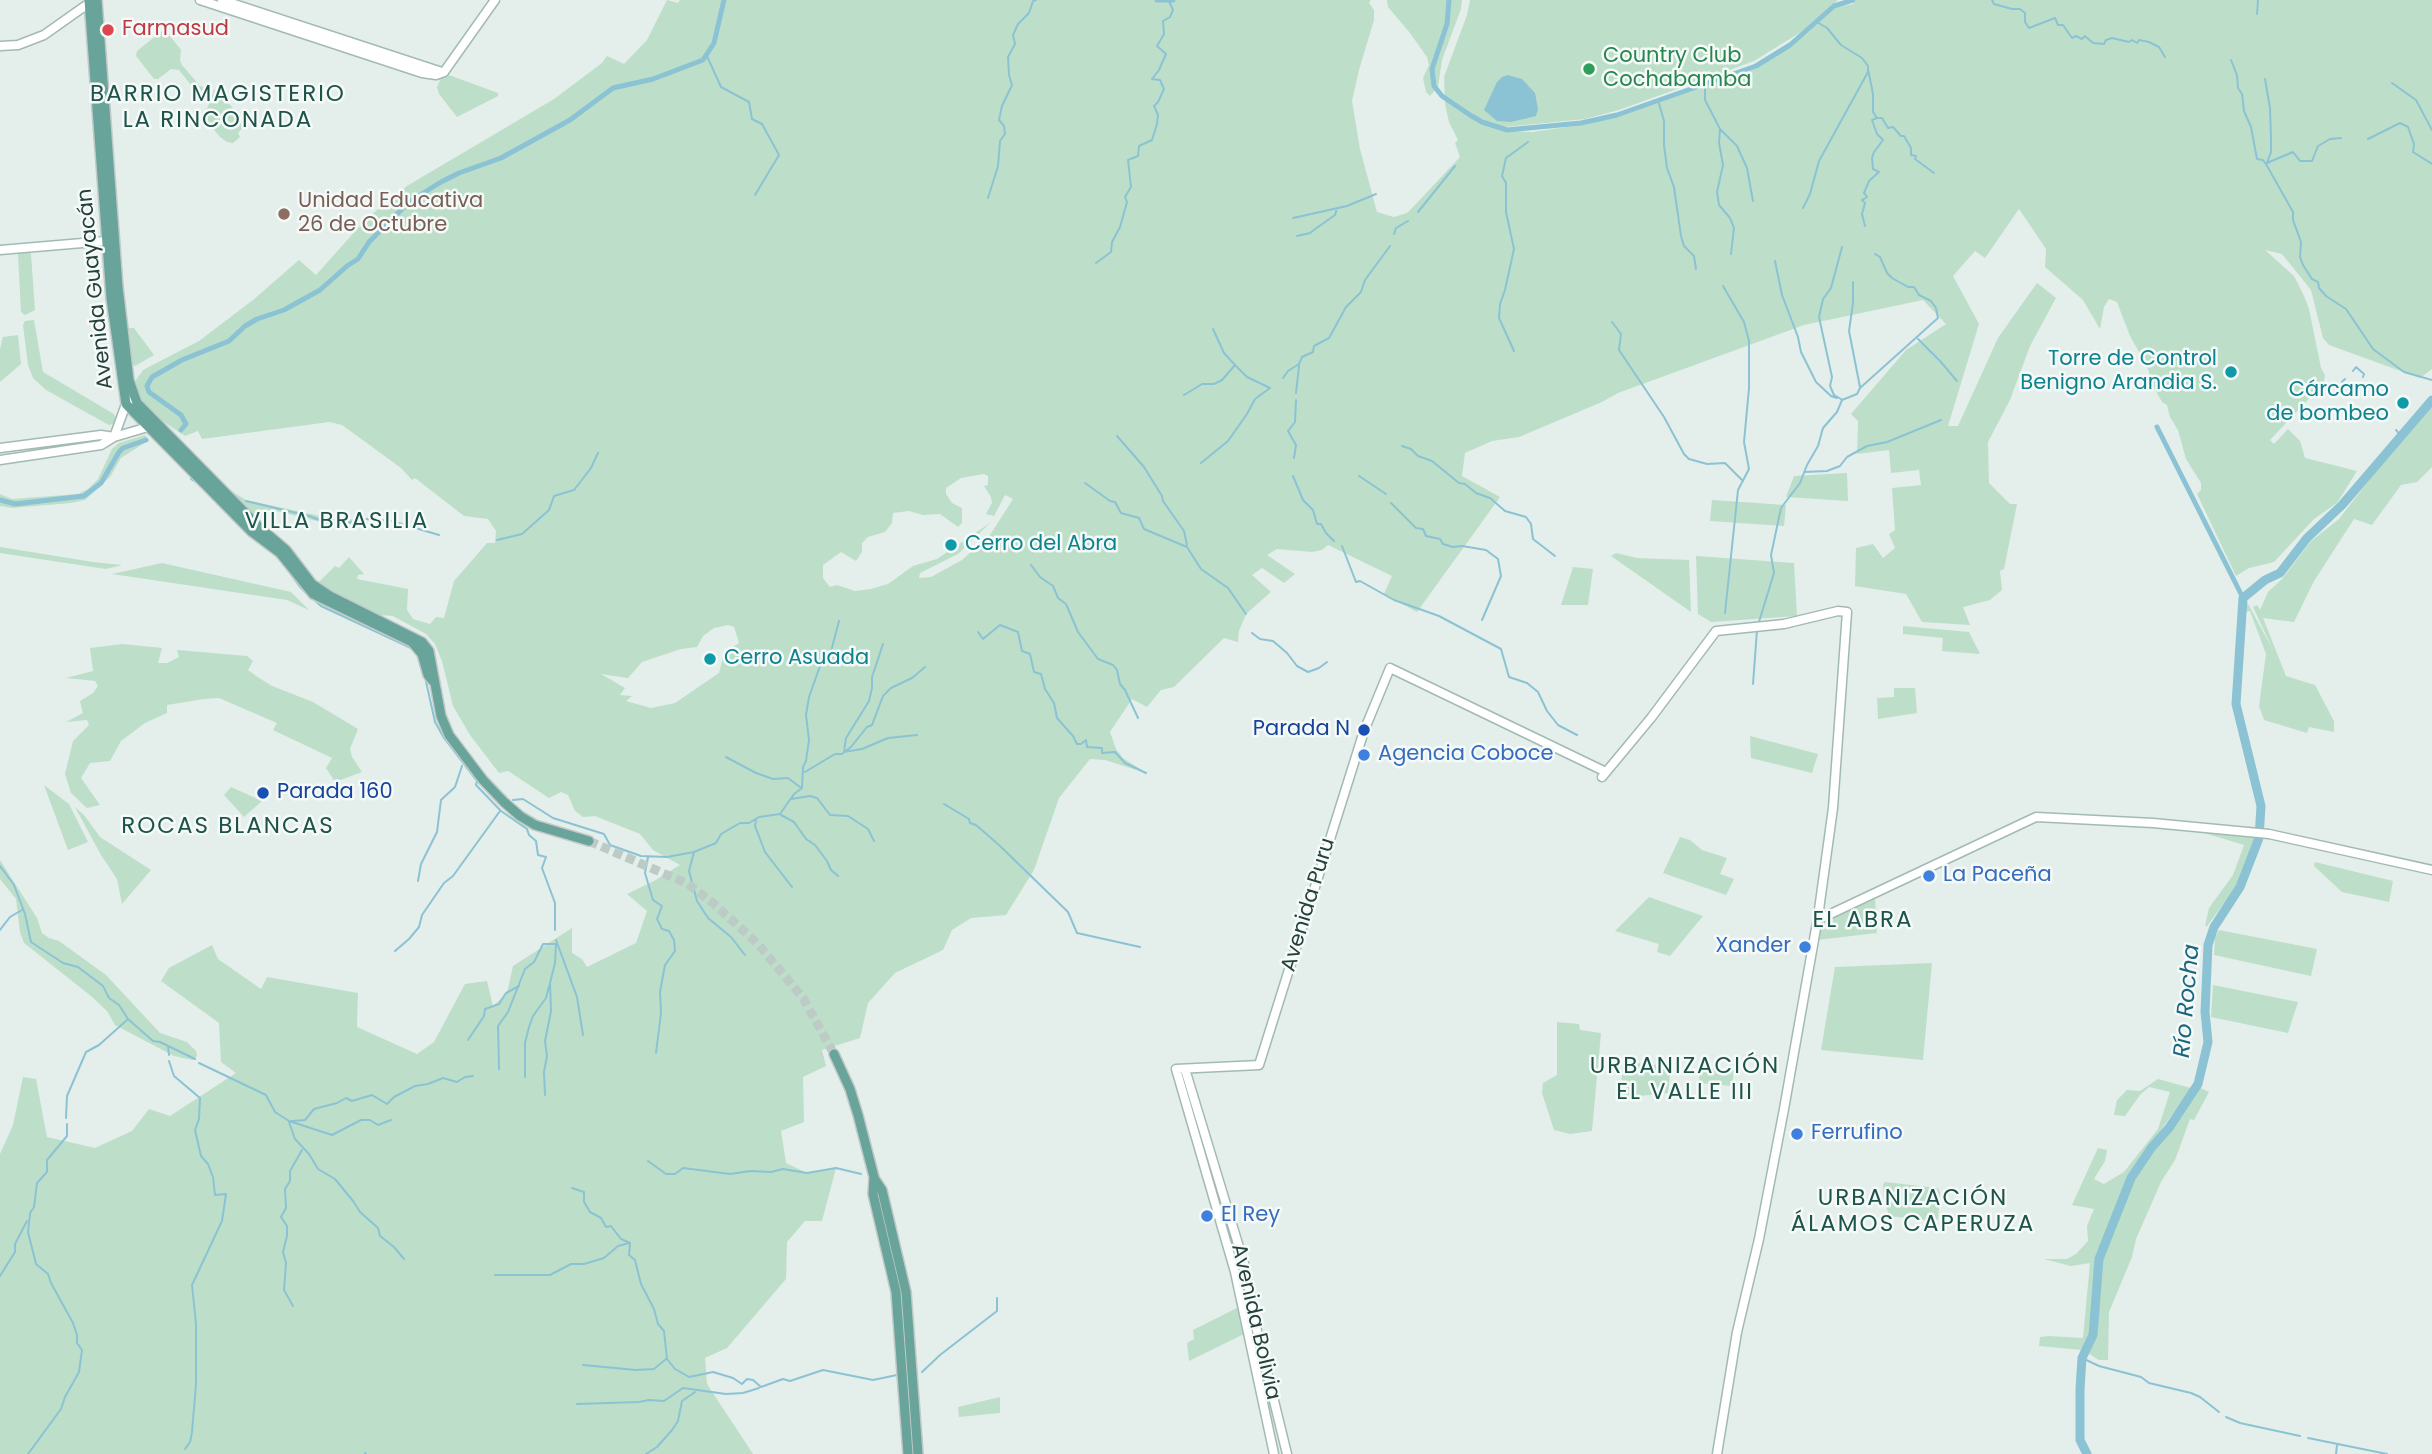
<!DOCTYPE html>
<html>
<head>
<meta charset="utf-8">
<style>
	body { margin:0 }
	canvas { display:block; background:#e4eeea }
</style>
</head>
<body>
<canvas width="2432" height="1454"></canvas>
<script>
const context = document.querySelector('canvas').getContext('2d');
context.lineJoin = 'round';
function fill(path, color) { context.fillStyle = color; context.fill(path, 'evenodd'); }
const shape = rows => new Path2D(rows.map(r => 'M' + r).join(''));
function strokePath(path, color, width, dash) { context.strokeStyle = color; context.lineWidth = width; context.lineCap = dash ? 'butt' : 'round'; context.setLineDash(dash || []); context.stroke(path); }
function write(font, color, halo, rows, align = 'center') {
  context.font = font + ' Poppins,sans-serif'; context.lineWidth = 5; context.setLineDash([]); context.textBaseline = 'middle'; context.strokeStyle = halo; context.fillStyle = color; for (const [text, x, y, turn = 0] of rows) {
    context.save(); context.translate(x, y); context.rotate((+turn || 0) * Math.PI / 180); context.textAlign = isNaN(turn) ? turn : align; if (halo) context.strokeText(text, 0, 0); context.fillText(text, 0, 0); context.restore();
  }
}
fill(shape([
	[667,0,678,3,680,0,1371,0,1369,3,1374,10,1374,20,1359,70,1352,101,1360,149,1377,212,1394,217,1407,213,1415,205,1460,157,1455,143,1458,140,1449,122,1445,104,1444,77,1467,15,1470,0,1838,0,1801,32,1754,61,1691,84,1619,110,1585,119,1496,128,1506,131,1532,132,1581,125,1618,117,1757,68,1807,33,1835,8,1853,4,1856,0,2432,0,2432,369,2420,378,2329,345,2323,338,2311,290,2282,254,2265,250,2294,276,2304,296,2309,309,2321,368,2325,375,2324,381,2317,390,2270,440,2274,444,2288,429,2300,441,2305,458,2357,471,2337,503,2314,519,2274,562,2249,568,2236,576,2197,494,2201,490,2201,483,2186,459,2178,430,2170,417,2167,405,2162,402,2153,386,2147,366,2130,336,2117,302,2109,299,2104,307,2100,329,2083,300,2045,267,2046,249,2019,209,1985,258,1975,251,1953,276,1979,324,1948,426,1958,426,1998,338,2037,283,2056,298,2030,346,2010,400,1988,442,1989,483,2010,504,2017,504,2004,569,2000,571,2002,590,1990,600,1963,607,1970,625,1922,622,1906,594,1855,586,1856,548,1873,544,1883,558,1895,548,1889,534,1895,530,1892,488,1921,485,1919,470,1891,473,1889,450,1857,454,1858,421,1851,414,1906,350,1946,324,1923,300,1804,325,1618,393,1602,402,1519,437,1492,441,1465,453,1462,476,1500,497,1417,612,1384,594,1392,576,1328,545,1322,550,1312,552,1277,549,1267,555,1295,574,1284,583,1262,568,1252,575,1271,592,1246,614,1239,631,1238,642,1224,638,1174,687,1161,690,1147,707,1132,699,1110,732,1116,749,1123,758,1146,773,1105,760,1090,759,1059,798,1034,870,1006,915,971,918,952,930,943,950,895,973,868,1003,860,1038,822,1050,826,1066,803,1077,804,1122,781,1131,786,1163,807,1173,836,1168,822,1221,805,1221,787,1242,786,1279,727,1348,705,1358,707,1384,753,1454,0,1454,0,1154,13,1125,23,1077,36,1079,47,1137,95,1148,132,1131,149,1109,170,1116,236,1073,221,1062,219,1023,161,981,169,968,212,945,218,959,261,989,267,977,358,993,357,1027,417,1054,434,1042,465,984,487,981,493,1006,507,993,513,966,572,928,572,953,582,959,587,967,636,943,647,911,627,894,654,881,680,865,653,850,640,834,595,816,583,817,575,811,568,795,561,792,549,798,508,771,499,773,470,735,453,706,442,661,435,644,426,634,393,616,380,615,317,584,335,566,339,568,349,557,364,574,358,575,357,579,408,589,407,610,413,619,430,624,436,617,444,618,454,581,487,543,495,543,496,531,488,519,464,516,415,478,412,480,401,468,342,425,329,422,202,439,198,431,185,436,161,420,144,404,137,389,136,380,143,370,199,341,253,300,299,260,316,275,366,219,407,186,554,99,602,63,607,56,624,64,647,40],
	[984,474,988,476,988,485,984,486,991,497,992,503,986,514,994,516,1005,495,1013,499,990,535,962,560,931,577,919,578,920,573,958,554,990,523,937,559,913,566,888,584,871,589,855,591,837,585,830,587,823,578,823,565,841,552,856,561,862,552,862,543,868,537,885,532,892,523,893,513,909,511,923,515,940,514,958,527,962,523,962,508,952,503,946,494,946,488,961,478],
	[728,625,734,627,739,643,724,653,719,673,675,703,651,708,626,701,632,696,620,695,625,688,601,674,628,678,642,662,681,649,697,647,703,636,714,628],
	[1387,0,1462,0,1461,9,1442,60,1438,87,1430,96,1426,92,1423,78,1429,65,1427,57,1410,33,1388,7],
	[162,31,166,31,181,50,180,60,182,65,200,86,208,89,204,98,202,99,179,70,171,69,158,79,154,79,136,56,137,51],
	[449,75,498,93,498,96,457,117,439,94,437,87,441,78],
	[217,89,246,124,238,133,240,137,233,143,227,142,220,137,204,117,214,90],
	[28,251,31,254,35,310,25,315,21,312,18,254],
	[34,320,43,372,114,414,116,419,113,424,109,425,46,390,33,378,28,365,23,325,25,321],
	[129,328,134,328,154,355,135,366,132,364],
	[18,335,21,364,0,382,0,349,3,337],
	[2432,404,2432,467,2417,482,2401,485,2372,525,2354,519,2314,581,2294,622,2263,618,2286,676,2315,685,2334,721,2334,732,2309,727,2307,733,2264,720,2259,706,2266,654,2250,611,2245,612,2247,602,2273,650,2253,607,2257,605,2260,610,2268,592,2282,579,2311,541,2339,519,2376,471,2378,464,2389,455],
	[145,435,149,440,121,458,110,477,85,500,71,503,12,508,0,506,0,494,12,499,78,494,88,489,98,479,112,449,119,443],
	[1847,473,1848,501,1786,497,1794,476],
	[228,489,246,500,343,521,354,519,358,523,337,526,272,510,266,511,259,519],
	[1712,500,1786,505,1784,526,1710,521],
	[0,547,93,562,122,565,106,569,66,563,0,553],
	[1616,553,1637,558,1689,560,1691,612,1611,556],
	[1696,556,1794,563,1797,616,1711,622,1698,614],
	[162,563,291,592,309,610,287,600,112,574],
	[1573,567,1593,569,1588,605,1561,605],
	[1903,626,1969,632,1980,654,1942,651,1943,638,1903,634],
	[122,644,162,648,158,663,167,663,179,657,177,650,247,656,253,661,248,670,256,676,272,686,313,702,358,729,350,749,352,757,362,772,335,782,326,768,332,758,273,730,277,723,219,698,204,699,167,705,167,713,145,723,121,741,110,761,90,763,81,778,100,805,87,808,71,793,65,774,73,741,89,725,87,720,66,722,83,713,80,701,93,693,98,686,95,681,66,678,93,671,90,648],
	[1894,688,1915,688,1917,713,1878,719,1877,698,1894,697],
	[1750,736,1818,754,1812,773,1751,758],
	[44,785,69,804,88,842,68,850],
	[231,787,262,801,244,817,224,795],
	[75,807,84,815,100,837,151,870,122,904,117,879,101,855],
	[2204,833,2255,837,2237,886,2207,926,2205,926,2209,908,2233,875,2244,845],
	[1680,837,1690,840,1702,850,1727,858,1720,874,1734,879,1726,895,1663,873],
	[0,860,37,918,42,933,49,938,59,941,106,975,160,1033,187,1042,196,1051,197,1056,193,1060,174,1056,115,1025,107,1011,91,996,24,943,20,932,16,899,0,879],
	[2315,862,2393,881,2389,902,2342,892,2314,866],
	[1649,897,1703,916,1670,956,1657,952,1659,944,1615,931],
	[1875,899,1877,933,1817,940,1820,924],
	[2219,930,2317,949,2311,976,2214,955,2215,938],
	[1932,963,1923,1060,1821,1050,1835,967],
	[2213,985,2298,1002,2288,1033,2211,1017],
	[1557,1022,1579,1024,1580,1030,1601,1033,1592,1131,1570,1134,1554,1130,1542,1093,1543,1083,1557,1075],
	[1623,1062,1671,1066,1668,1093,1620,1098],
	[1700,1067,1734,1070,1732,1086,1699,1083],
	[2158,1079,2191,1088,2129,1175,2096,1259,2090,1334,2082,1350,2039,1346,2040,1337,2049,1336,2083,1338,2090,1263,2071,1266,2044,1259,2067,1259,2076,1254,2088,1241,2087,1226,2094,1209,2072,1205,2098,1148,2107,1150,2105,1161,2094,1179,2104,1184,2124,1172,2158,1129,2170,1092,2149,1087,2140,1095,2125,1116,2114,1115,2117,1100,2127,1090,2140,1091],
	[2199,1087,2209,1092,2194,1120,2190,1119,2175,1160,2161,1182,2136,1239,2132,1257,2109,1312,2108,1360,2099,1360,2088,1353,2096,1333,2102,1258,2133,1180,2153,1149,2169,1132],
	[1885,1182,1938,1188,1940,1192,1938,1219,1934,1221,1889,1216,1884,1198,1883,1185],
	[1239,1307,1244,1334,1189,1361,1187,1343,1194,1339,1193,1330],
	[1000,1397,1000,1413,959,1417,958,1407]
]), '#bddfc9');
fill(shape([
	[1508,75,1522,79,1535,93,1538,109,1536,116,1511,122,1497,121,1484,110,1497,82,1502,77]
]), '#8bc3d4');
strokePath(shape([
	[1992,0,1994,4,2012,9,2020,9,2025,13,2025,22,2029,28,2055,18,2058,25,2063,25,2072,38,2076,36,2082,39,2085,36,2093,43,2104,44,2106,40,2112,38,2129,42,2132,40,2137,43,2139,40,2149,42,2159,47,2165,57],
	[2257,14,2258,0],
	[707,56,721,87,749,102,752,119,762,124,779,155,755,195],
	[2231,60,2237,75,2238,88,2242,94,2244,111,2251,127,2257,159,2263,160,2266,164,2293,212,2293,220,2301,242,2300,257,2303,265,2312,279,2318,282,2319,288,2326,296,2346,309,2373,349,2404,372,2432,380],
	[2265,79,2270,108,2271,138,2271,152,2267,163],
	[2392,83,2416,100,2432,130],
	[1705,84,1705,100,1720,129,1719,143,1723,165,1717,192,1719,205,1730,218,1734,228,1731,254],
	[1658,100,1664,121,1664,145,1667,168,1674,187,1681,236,1684,246,1694,256,1696,269],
	[1878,118,1882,118,1888,128,1893,127,1901,136,1904,136,1911,148,1911,155,1916,156,1915,159,1934,173],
	[1720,129,1737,146,1747,168,1753,201],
	[2368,139,2400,123,2408,127,2414,144,2413,152,2432,164],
	[2267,163,2293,152,2300,161,2312,161,2318,146,2330,139,2341,138],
	[988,198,998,166,1000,141,1005,134,1004,126,999,120,1002,106,1012,85,1009,75,1008,57,1015,44,1013,35,1018,24,1029,13,1033,1,1036,0],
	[1803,208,1810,194,1819,161,1868,72,1868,66,1862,58,1841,45,1827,28,1817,22],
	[1418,212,1455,166],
	[1293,218,1347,206,1376,194],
	[1865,226,1862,214,1865,203,1862,200,1867,197,1864,193,1869,181,1879,172,1873,169,1872,158,1874,152,1883,140,1877,134,1872,120,1877,118,1873,112,1873,94,1868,69],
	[1394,234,1396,228,1408,221],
	[1297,236,1310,233,1318,227,1335,215,1337,208],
	[1775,261,1782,295,1798,337,1801,352,1816,382,1831,396,1837,398],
	[1096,263,1111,252,1112,242,1120,227,1127,202,1125,197,1131,187,1128,160,1138,156,1139,146,1152,140,1157,124,1158,115,1154,106,1158,102,1164,89,1160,80,1152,79,1159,70,1166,54,1157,46,1164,34,1163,21,1170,17,1173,10,1169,1],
	[1853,282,1853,303,1849,331,1860,387],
	[1723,286,1744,322,1749,341,1749,388,1744,442,1749,469,1738,490,1725,613],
	[1612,322,1621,334,1619,350,1664,417,1684,454,1689,459,1707,464,1725,463,1743,481],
	[1213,329,1224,353,1235,365],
	[1918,339,1940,361,1957,381],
	[1514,351,1499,318,1500,304,1505,290,1514,249,1506,212,1506,183,1502,176,1506,158,1528,142],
	[2353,371,2356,367,2364,374,2363,377],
	[1283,378,1288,371,1299,364,1302,357,1313,352,1314,346,1329,338,1346,307,1361,292,1365,280,1390,246],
	[2342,382,2345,379],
	[1296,393,1299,366],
	[1184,395,1202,384,1214,384,1222,380,1235,365,1247,377,1270,388,1255,399,1247,414,1228,441,1201,463],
	[1841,399,1834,395,1830,386,1832,377,1819,317,1823,299,1831,288,1842,247],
	[2396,430,2401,436],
	[1117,436,1144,467,1162,496,1163,501,1184,531,1187,545],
	[1402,446,1411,449,1418,456,1432,461,1459,483,1465,484,1476,493,1490,498,1505,511,1526,517,1531,524,1533,539,1555,556],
	[1294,458,1296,445,1288,431,1295,422,1296,400],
	[1804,472,1827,471,1840,466,1847,457,1867,446,1887,442,1941,420],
	[1293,476,1303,500,1313,510,1317,524,1321,524,1326,533,1334,541],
	[1359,476,1386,494],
	[191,479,199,484],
	[1085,483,1110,501,1115,502,1121,513,1139,518,1144,529,1187,547,1201,569,1228,588,1246,614],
	[246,501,309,516,330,524,353,522],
	[1391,503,1416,528,1423,529,1426,536,1440,539,1443,544,1453,547,1462,546,1486,550,1498,559,1501,576,1482,620],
	[366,519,392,521,439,535],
	[497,540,522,534,549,510,554,496,574,490,591,468,598,453],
	[1342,546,1356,582,1360,581,1394,600,1439,616,1501,649,1509,677,1527,683,1538,692,1547,711,1558,725,1577,735],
	[1031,565,1040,577,1053,586,1058,598,1066,604,1078,632,1098,659,1113,665,1117,670,1120,684,1125,690,1138,718],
	[290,573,300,587,321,606,411,648],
	[1758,625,1774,573,1771,555,1781,508,1800,483,1807,465,1818,446,1823,428,1837,412,1842,400,1857,394,1860,388,1938,318,1936,308,1931,301,1919,295,1914,287,1908,287,1892,278,1887,273,1880,257,1875,254],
	[978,632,983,639,1000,625,1018,632,1022,651,1030,654,1034,672,1041,674,1045,689,1054,703,1057,718,1073,736,1077,744,1081,744,1086,740,1087,747,1102,748,1102,753,1115,752,1125,763,1146,773],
	[1252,633,1260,639,1273,641,1287,653,1297,666,1308,672,1319,668,1327,662],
	[883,644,872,677,872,688,869,701,846,738,844,752,862,749,888,738,917,735],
	[425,677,435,722,444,738,477,781,476,785,501,811,527,829,529,835,536,841,538,855,546,857,542,868,555,903,555,930],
	[1753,684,1757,630],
	[726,757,756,773,773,779,788,778,800,787],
	[805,772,835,754,842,754,851,747,867,727,872,725,883,696,891,688,912,678,925,667],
	[791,799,810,796,817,798,830,815,848,816,868,829,874,841],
	[513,800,523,799,553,818,604,834,610,845,641,856,667,857,694,852,716,843,721,834,740,823,749,823,759,817,780,814,794,794,802,788,803,767,806,761,809,740,806,715,809,697,820,666,830,655,839,621],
	[944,804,969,819,970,823,976,825,999,845,1068,912,1077,933,1140,947],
	[781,815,794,822,806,839,815,845,827,861,831,870,838,876],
	[756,819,755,826,765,852,792,887],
	[694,852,689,871,697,901,708,918,731,937,745,955],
	[648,857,645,873,653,900,662,906,657,919,662,929,669,931,674,940,675,951,665,965,660,992,661,1013,656,1053],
	[0,866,14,885,25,914,31,942,63,963,78,967,103,986,109,998,119,1005,128,1019,153,1041,160,1042,195,1059],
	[418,881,421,864,437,832,441,800,455,787,462,766],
	[0,930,10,917,22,910],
	[556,940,577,997,583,1035],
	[395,951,409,939,419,927,422,915,444,883,453,876,500,811],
	[468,1040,484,1016,485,1009,499,1004,506,993,519,986],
	[168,1046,169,1055],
	[169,1061,174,1076,200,1098,199,1119,195,1130,201,1156,208,1164,213,1177,215,1195,226,1194,222,1221,192,1285,196,1324,196,1384,192,1432,190,1442,185,1449],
	[199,1063,266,1095,275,1112,289,1121,332,1135,361,1120,370,1120,378,1125,391,1120],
	[499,1069,498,1026,508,1012,525,969,534,962,543,944,556,944,555,963,550,983,551,1011,545,1041,547,1056,544,1072,545,1095],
	[525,1077,525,1043,529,1027,533,1016,546,998,549,986],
	[66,1118,67,1096,86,1052,99,1045,127,1020],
	[292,1121,305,1120,314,1109,337,1103,346,1098,352,1101,372,1095,387,1104,394,1097,415,1086,428,1084,443,1078,457,1082,465,1077,473,1076],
	[289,1122,295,1139,309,1154,318,1169,335,1179,353,1201,360,1212,378,1228,380,1236,394,1247,404,1259],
	[648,1161,666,1174,675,1174,683,1168,730,1174,750,1171,771,1172,783,1169,807,1173,836,1168,861,1174],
	[572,1188,584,1192,584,1202,590,1212,601,1218,606,1227,611,1226,621,1239,630,1243,629,1255,635,1260,641,1284,654,1309,658,1324,664,1331,667,1359,675,1369,689,1377,713,1372,733,1378,742,1384,747,1379,753,1380,761,1387,783,1379,790,1381,823,1370,873,1380,897,1375],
	[30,1213,34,1207,37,1183,47,1172,47,1160,67,1136,67,1124],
	[495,1275,550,1275,571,1264,584,1264,604,1258,618,1246,629,1243],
	[0,1276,15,1252,15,1244,27,1221],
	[293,1306,284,1290,286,1263,283,1252,287,1236,287,1226,281,1217,286,1208,285,1189,290,1181,290,1171,302,1150],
	[2082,1358,2099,1366,2141,1377,2149,1383,2191,1393,2200,1397,2219,1412],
	[583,1365,636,1370,654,1369,666,1359],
	[922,1372,940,1355,997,1311,997,1298],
	[577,1404,639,1402,649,1400,664,1401,683,1388,726,1394,743,1393,759,1388],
	[2226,1417,2240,1423,2300,1436],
	[2308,1438,2387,1454],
	[365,1453,366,1454],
	[28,1454,61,1409,65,1397,79,1372,82,1350,77,1343,77,1335,73,1323,51,1283,48,1274,36,1264,28,1232,30,1214],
	[646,1454,657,1447,672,1430,678,1421,682,1401,695,1392],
	[2336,1454,2337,1445]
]), '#8bc3d4', 2);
strokePath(shape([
	[1157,0,1173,0],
	[1449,0,1447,24,1432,69,1434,86,1442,96,1470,115,1482,122,1507,130,1581,123,1617,115,1756,66,1790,45,1834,6,1853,0],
	[2157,427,2243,598],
	[181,430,186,424,181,415,149,392,147,386,152,377,182,360,229,341,245,326,257,319,284,310,320,290,347,266,358,259,369,242,409,202,441,182,459,173,501,158,570,120,613,88,653,79,703,60,714,43,724,0],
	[0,500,15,504,84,496,101,483,119,452,123,448,146,440]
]), '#8bc3d4', 5);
strokePath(shape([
	[2087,1454,2080,1440,2080,1389,2082,1358,2093,1335,2099,1259,2131,1178,2152,1147,2169,1128,2198,1084,2208,1042,2205,1012,2208,945,2214,927,2240,887,2259,838,2261,806,2236,704,2243,598,2265,580,2280,573,2307,538,2342,505,2432,400]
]), '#8bc3d4', 9);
strokePath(shape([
	[589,841,688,884,713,903,758,944,803,998,834,1054]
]), '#bdcbc7', 9, [9, 4.5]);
const secondary = shape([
	[200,0,422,73,436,75,444,72],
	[222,0,442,72],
	[0,46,18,45,44,35,85,6,95,3],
	[444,72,495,0],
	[0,250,106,241],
	[114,437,126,404,129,402],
	[0,448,101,435,114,437],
	[0,460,101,445,114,437,148,427],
	[1602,777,1651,718,1716,631,1784,624,1838,611,1847,612,1833,808,1818,917,1784,1109,1759,1239,1737,1332,1717,1454],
	[1818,917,1824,917,2036,817,2153,823,2269,834,2432,870],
	[1185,1069,1245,1267,1257,1331,1287,1454],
	[1274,1454,1235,1272,1176,1069,1259,1065,1364,731,1390,668,1606,772]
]);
const primary = shape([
	[89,0,111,298,126,404,252,532,280,553,313,594,412,642,422,654,428,675,433,681],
	[97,0,118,287,129,380,137,403,258,526,286,550,312,584,330,596,422,642,429,651,441,716,449,735,483,780,504,802,520,816,535,825,589,841],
	[834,1054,850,1089,858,1115,874,1177,873,1194,896,1292,908,1454],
	[874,1178,882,1190,906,1292,918,1454]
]);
strokePath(secondary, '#a2bab3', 11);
strokePath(primary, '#c1cac8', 12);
strokePath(secondary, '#fff', 8);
strokePath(primary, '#68a49a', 9);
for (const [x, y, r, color] of [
	[108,30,7,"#e0444e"],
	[1589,69,7,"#2e9e5b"],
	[284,214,7,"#8d6e63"],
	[2231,372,7,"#0f9aa8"],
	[2403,403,7,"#0f9aa8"],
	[951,545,7,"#0f9aa8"],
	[710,659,7,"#0f9aa8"],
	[1364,730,7,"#1a4fb4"],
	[1364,755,7,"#3f7fe0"],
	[263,793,7,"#1a4fb4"],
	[1929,876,7,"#3f7fe0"],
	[1805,947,7,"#3f7fe0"],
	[1797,1134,7,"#3f7fe0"],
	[1207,1216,7,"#3f7fe0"]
]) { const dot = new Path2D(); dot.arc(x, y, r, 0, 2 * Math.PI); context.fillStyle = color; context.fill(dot); strokePath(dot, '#f5faf8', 2.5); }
write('21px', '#be3a42', '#f5faf8', [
	["Farmasud",122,30]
], 'left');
write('21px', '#27864d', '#f5faf8', [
	["Country Club",1603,57],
	["Cochabamba",1603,81]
], 'left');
write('21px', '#785e54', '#f5faf8', [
	["Unidad Educativa",298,202],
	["26 de Octubre",298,226]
], 'left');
write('21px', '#23403b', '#f5faf8', [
	["Avenida Guayacán",96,289,-96],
	["Avenida Puru",1309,905,-73],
	["Avenida Bolivia",1255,1322,77]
]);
write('21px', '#0d838f', '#f5faf8', [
	["Torre de Control",2217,360],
	["Benigno Arandia S.",2217,384],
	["Cárcamo",2389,391],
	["de bombeo",2389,415],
	["Cerro del Abra",965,545,"left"],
	["Cerro Asuada",724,659,"left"]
], 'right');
write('21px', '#164399', '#f5faf8', [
	["Parada N",1350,730],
	["Parada 160",277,793,"left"]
], 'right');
write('21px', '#366cbe', '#f5faf8', [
	["Agencia Coboce",1378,755],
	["La Paceña",1943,876],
	["Xander",1791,947,"right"],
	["Ferrufino",1811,1134],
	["El Rey",1221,1216]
], 'left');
context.letterSpacing = '2px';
write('23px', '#1e534a', '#f5faf8', [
	["BARRIO MAGISTERIO",218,95],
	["LA RINCONADA",218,121],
	["VILLA BRASILIA",337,522],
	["ROCAS BLANCAS",228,827],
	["EL ABRA",1863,921],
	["URBANIZACIÓN",1685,1067],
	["EL VALLE III",1685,1093],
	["URBANIZACIÓN",1913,1199],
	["ÁLAMOS CAPERUZA",1913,1225]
]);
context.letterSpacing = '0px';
write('italic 23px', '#1b667e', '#f5faf8', [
	["Río Rocha",2188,1001,-85]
]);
</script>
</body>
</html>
